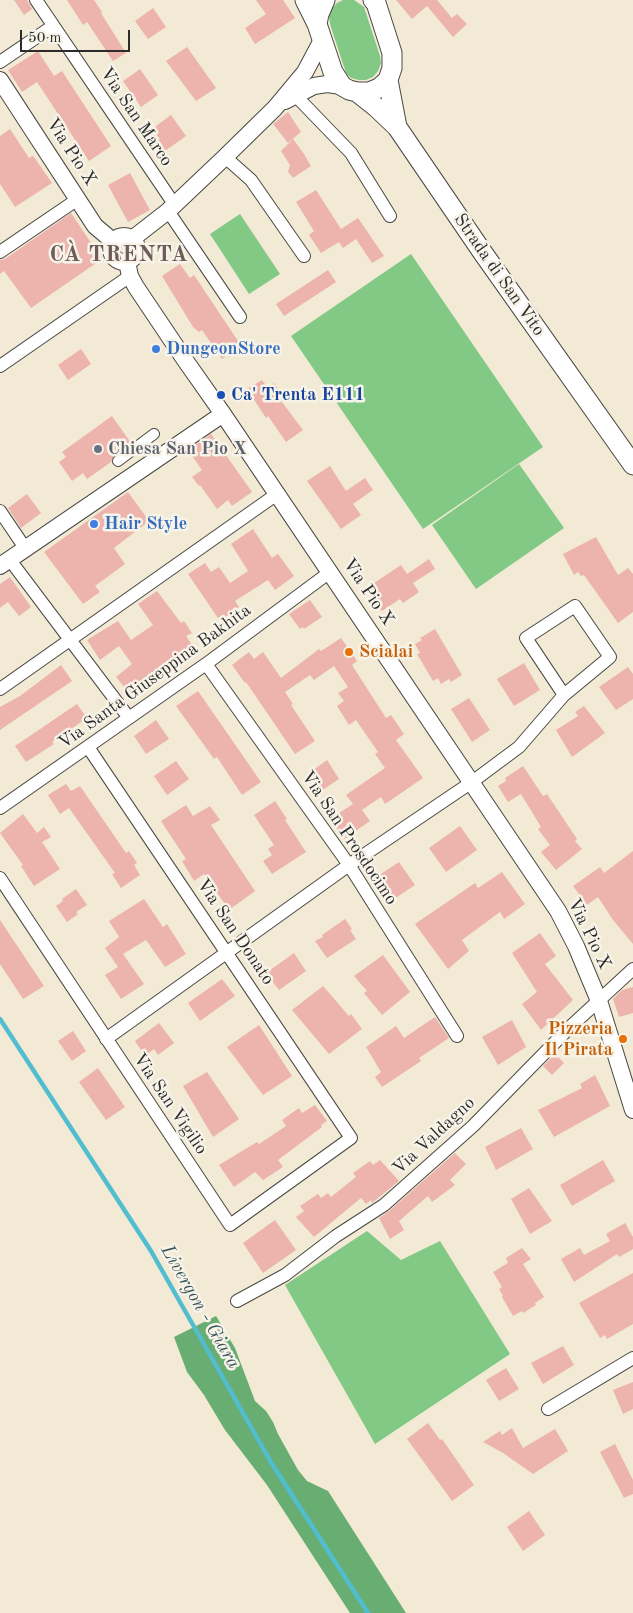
<!DOCTYPE html>
<html>
<head>
<meta charset="utf-8">
<style>
	body { margin:0 }
	#map { position:relative; width:633px; height:1613px; overflow:hidden; background:#f2ead4; font-family:"Old Standard TT",serif }
	canvas { display:block }
	.scale { position:absolute; left:20px; top:30px; width:110px; height:22px; box-sizing:border-box; border:2px solid #2b2b2b; border-top:0; padding-left:6px; font-size:15px; line-height:18px; white-space:nowrap; color:#2b2b2b; -webkit-text-stroke:4px #f7f3e8; paint-order:stroke }
</style>
</head>
<body>
<div id="map">
<canvas width="633" height="1613"></canvas>
<div class="scale">50 m</div>
</div>
<script>
const context = document.querySelector('canvas').getContext('2d');
context.lineJoin = 'round';
function fill(path, color) { context.fillStyle = color; context.fill(path, 'evenodd'); }
const shape = rows => new Path2D(rows.map(r => 'M' + r).join(''));
function strokePath(path, color, width, dash) { context.strokeStyle = color; context.lineWidth = width; context.lineCap = dash ? 'butt' : 'round'; context.setLineDash(dash || []); context.stroke(path); }
function write(font, color, halo, rows, align = 'center') {
  context.font = font + ' "Old Standard TT",serif'; context.lineWidth = 5; context.setLineDash([]); context.textBaseline = 'middle'; context.strokeStyle = halo; context.fillStyle = color; for (const [text, x, y, turn = 0] of rows) {
    context.save(); context.translate(x, y); context.rotate((+turn || 0) * Math.PI / 180); context.textAlign = isNaN(turn) ? turn : align; if (halo) context.strokeText(text, 0, 0); context.fillText(text, 0, 0); context.restore();
  }
}
fill(shape([
	[343,0,354,0,364,7,380,56,381,63,378,71,373,77,366,80,359,80,351,78,346,73,330,24,329,16,331,9,337,3],
	[240,214,280,274,249,294,210,234],
	[411,254,543,447,423,529,291,336],
	[519,464,564,528,476,589,432,525],
	[367,1231,401,1260,440,1241,510,1354,375,1444,285,1285]
]), '#81c985');
fill(shape([
	[216,1316,235,1348,255,1401,266,1411,273,1422,278,1434,298,1470,307,1481,328,1491,406,1613,350,1613,267,1485,225,1430,204,1395,187,1372,174,1337]
]), '#68ad72');
strokePath(shape([
	[0,1019,151,1251,272,1464,368,1613]
]), '#52bdcf', 4.5);
fill(shape([
	[14,0,27,0,32,9,24,15],
	[67,0,94,0,102,12,101,13,126,53,113,61,87,22,83,25],
	[256,0,283,0,295,18,255,44,245,28,266,14],
	[396,0,437,0,452,18,457,14,467,24,453,37,427,6,412,19],
	[153,8,166,27,148,39,135,21],
	[187,47,216,88,196,101,166,61],
	[38,51,54,76,62,71,111,146,89,161,37,82,22,92,8,70],
	[140,69,158,95,141,107,123,81],
	[288,112,301,132,288,143,273,124],
	[171,115,186,136,158,156,151,146,160,139,152,129],
	[10,129,29,158,32,156,34,157,52,183,15,207,0,184,0,136],
	[293,139,304,154,311,166,293,178,288,172,290,165,281,151],
	[130,173,150,210,128,222,108,185],
	[316,190,341,229,358,218,384,256,372,263,356,239,343,248,339,242,321,253,309,235,314,231,296,202],
	[71,213,102,259,31,308,4,271,0,274,0,260,5,259],
	[180,264,190,278,194,275,242,347,228,357,227,355,222,359,202,330,199,332,193,327,162,276],
	[328,270,336,282,284,316,276,304],
	[81,349,91,364,68,380,58,365],
	[262,380,268,388,274,383,283,395,279,398,303,430,286,442,268,416,266,418,247,389],
	[112,416,131,443,114,456,111,462,87,479,83,473,72,481,59,462,66,457,62,452],
	[211,434,252,492,232,506,228,500,217,509,200,485,199,486,192,477,202,470,188,450],
	[330,466,346,491,365,478,373,490,353,504,361,515,341,529,307,481],
	[128,492,149,521,114,548,125,564,95,586,100,592,83,604,44,552],
	[27,494,41,513,21,528,8,508],
	[253,529,272,558,278,554,294,576,275,590,268,580,235,601,239,607,220,621,188,574,205,563,211,572,219,567,230,583,248,571,231,544],
	[596,537,618,575,628,568,633,574,633,612,618,623,584,575,581,576,578,572,574,575,563,554],
	[429,559,435,569,413,583,419,592,403,603,400,599,382,611,365,589,401,565,407,574],
	[10,577,31,607,19,616,8,602,0,608,0,584],
	[157,591,181,623,184,621,192,633,186,636,192,645,149,675,155,682,134,699,116,677,132,664,119,646,100,660,87,640,118,621,131,640,153,625,138,604],
	[310,600,322,617,304,629,303,627,300,629,289,614],
	[435,629,462,675,451,682,449,679,441,684,438,678,433,681,417,654,420,653,415,644,422,640,420,638],
	[341,638,357,661,352,665,386,718,391,715,404,734,396,740,423,778,385,804,381,797,362,810,370,821,344,839,330,819,353,804,346,795,385,768,375,754,378,752,356,720,349,725,337,706,344,701,338,693,348,687,334,666,314,680,310,675,285,692,293,704,291,705,315,741,295,754,246,682,245,683,232,665,249,652,254,659,263,652,281,678,319,649,321,651],
	[524,663,540,690,514,706,497,679],
	[61,665,72,681,0,730,0,707,20,696],
	[628,667,633,674,633,699,616,710,599,687],
	[198,691,261,782,242,795,217,757,214,759,176,706],
	[469,698,490,730,472,742,451,709],
	[77,704,87,718,52,742,54,744,26,762,15,746],
	[584,706,605,733,572,757,556,730,578,716,575,712],
	[156,720,169,739,146,754,134,736],
	[327,760,339,779,321,791,309,773],
	[176,761,189,779,167,795,154,776],
	[523,766,543,796,547,794,577,839,575,841,582,849,556,870,541,852,550,845,538,829,541,827,521,794,508,802,498,786,506,781,505,778],
	[66,784,71,791,80,786,126,853,129,851,137,863,134,865,140,875,121,888,112,874,115,873,69,808,60,814,48,795],
	[275,801,287,819,285,820,306,852,272,874,263,861,272,855,268,849,274,845,254,815],
	[186,805,193,816,210,806,220,820,211,825,255,891,229,910,204,874,194,881,182,861,186,859,161,821],
	[23,814,37,833,44,827,51,837,42,842,60,869,34,886,21,866,23,865,0,833],
	[460,826,477,850,446,872,429,848],
	[633,851,633,944,613,920,598,897,587,905,573,886,600,867,604,873],
	[399,862,415,885,388,903,372,880],
	[502,872,525,904,504,919,500,912,462,940,469,951,448,969,415,924,475,883,478,888],
	[76,889,87,905,76,912,78,914,67,922,56,906,63,901,62,899],
	[144,899,163,927,167,924,186,954,165,967,146,940,123,954,144,984,121,999,105,975,118,967,105,948,119,937,109,921],
	[345,919,352,929,350,930,356,939,327,958,315,941,323,937,322,935],
	[0,920,44,986,23,999,0,964],
	[540,933,556,956,545,964,573,1000,541,1030,522,1004,537,992,512,953],
	[294,953,306,971,279,990,266,973],
	[383,955,410,992,382,1015,364,993,367,991,354,976],
	[222,979,235,996,200,1021,188,1003],
	[323,986,349,1016,351,1014,362,1029,329,1054,292,1010],
	[633,987,633,1013,619,1017,613,999,622,990],
	[435,1017,449,1038,419,1058,421,1061,382,1087,375,1077,381,1072,366,1047,396,1026,404,1038],
	[512,1020,526,1047,498,1065,482,1037],
	[159,1023,174,1043,158,1055,154,1049,145,1056,135,1041],
	[259,1025,292,1076,263,1095,227,1047],
	[73,1031,86,1051,72,1061,58,1041],
	[555,1054,564,1063,552,1075,543,1066],
	[98,1068,125,1107,106,1120,79,1082],
	[207,1072,239,1119,213,1137,183,1086],
	[595,1075,610,1106,554,1137,538,1110,582,1088,580,1084],
	[315,1105,327,1121,321,1125,322,1127,278,1160,283,1167,263,1180,255,1172,234,1187,219,1165,257,1142,259,1144,286,1126,282,1120,299,1108,302,1113],
	[521,1128,533,1149,496,1170,485,1147],
	[455,1153,466,1164,450,1180,455,1185,432,1202,428,1196,399,1221,404,1230,390,1239,379,1218,389,1211],
	[380,1160,399,1181,372,1203,371,1200,366,1204,361,1198,314,1237,296,1217,304,1211,300,1206,318,1194,321,1198,328,1193,331,1197,356,1177,353,1173,370,1161,373,1165],
	[603,1160,615,1181,572,1206,560,1185],
	[529,1188,552,1221,530,1234,511,1199],
	[275,1220,296,1250,263,1273,243,1243],
	[625,1223,633,1237,633,1249,619,1257,617,1254,574,1282,561,1259,580,1248,584,1255,610,1241,606,1234],
	[522,1248,531,1259,523,1264,544,1297,535,1303,536,1305,523,1313,522,1311,513,1316,502,1297,503,1296,499,1289,502,1287,493,1272,508,1263,506,1258],
	[633,1273,633,1324,607,1339,605,1335,600,1338,579,1303],
	[563,1346,574,1365,543,1384,531,1363],
	[506,1368,519,1389,499,1401,486,1380],
	[633,1382,633,1409,623,1414,613,1390],
	[428,1423,440,1440,442,1439,474,1485,452,1501,407,1439],
	[512,1428,523,1448,555,1429,568,1451,533,1474,503,1453,483,1442,500,1431,502,1435],
	[615,1444,633,1480,633,1494,624,1498,600,1452],
	[529,1511,545,1535,523,1551,507,1527]
]), '#ecb4ac');
const pedestrian = shape([
	[118,461,154,434]
]);
const minor = shape([
	[36,0,174,204],
	[0,62,53,26],
	[295,95,351,153,390,216],
	[225,157,251,180,304,256],
	[168,211,240,317],
	[0,252,78,199],
	[0,366,130,276],
	[0,511,25,548],
	[10,560,129,718],
	[206,664,349,865,457,1036],
	[0,689,277,494],
	[0,808,206,664,330,572],
	[0,878,230,1225,351,1138,88,747],
	[106,1039,349,865,472,782,519,747,564,695,610,657,575,606,526,638,564,695],
	[237,1301,285,1275,336,1236,384,1205,473,1126,569,1028,633,969],
	[548,1409,633,1358]
]);
const tertiary = shape([
	[0,80,95,226,114,242],
	[285,101,314,86,327,84,342,86],
	'111 249a13 13 0 1 1 26 0a13 13 0 1 1-26 0Z',
	[132,239,168,211,225,157,275,108,305,72,322,40],
	[127,262,130,276,136,287,185,360,223,414,558,911,576,946,599,1001,633,1110],
	[0,566,223,414]
]);
const secondary = shape([
	[305,0,317,24],
	[325,0,319,14,317,24,333,72,342,86,349,90,357,92,369,92,379,88,388,80,392,68,392,53,376,3,373,0],
	[388,80,397,127],
	[357,92,376,107,397,127,483,253,633,465]
]);
strokePath(pedestrian, '#494844', 12);
strokePath(minor, '#494844', 14);
strokePath(tertiary, '#494844', 18);
strokePath(secondary, '#494844', 21);
strokePath(pedestrian, '#fff', 10);
strokePath(minor, '#fff', 12);
strokePath(tertiary, '#fff', 16);
strokePath(secondary, '#fff', 19);
for (const [x, y, r, color] of [
	[156,349,5,"#3f7fe0"],
	[221,395,5,"#1a4fb4"],
	[98,449,5,"#6b7280"],
	[94,524,5,"#3f7fe0"],
	[349,652,5,"#e8710a"],
	[623,1039,5,"#e8710a"]
]) { const dot = new Path2D(); dot.arc(x, y, r, 0, 2 * Math.PI); context.fillStyle = color; context.fill(dot); strokePath(dot, '#f7f3e8', 2); }
write('18px', '#2b2b2b', '#f7f3e8', [
	["Via San Marco",136,117,56],
	["Via Pio X",71,152,57],
	["Strada di San Vito",499,275,55],
	["Via Pio X",368,592,56],
	["Via Santa Giuseppina Bakhita",155,677,-36],
	["Via San Prosdocimo",349,838,56],
	["Via San Donato",235,932,56],
	["Via Pio X",589,934,64],
	["Via San Vigilio",170,1104,56],
	["Via Valdagno",434,1136,-43]
]);
write('bold 18px', '#366cbe', '#f7f3e8', [
	["DungeonStore",166,349],
	["Hair Style",104,524]
], 'left');
write('bold 18px', '#164399', '#f7f3e8', [
	["Ca' Trenta E111",231,395]
], 'left');
write('bold 18px', '#5b616d', '#f7f3e8', [
	["Chiesa San Pio X",108,449]
], 'left');
write('bold 18px', '#c56008', '#f7f3e8', [
	["Scialai",359,652],
	["Pizzeria",613,1029,"right"],
	["Il Pirata",613,1050,"right"]
], 'left');
write('italic 19px', '#37575c', '#f7f3e8', [
	["Livergon - Giara",200,1307,60]
]);
context.letterSpacing = '1px';
write('bold 22px', '#6f5b58', '#f7f3e8', [
	["CÀ TRENTA",119,255]
]);
context.letterSpacing = '0px';
</script>
</body>
</html>
